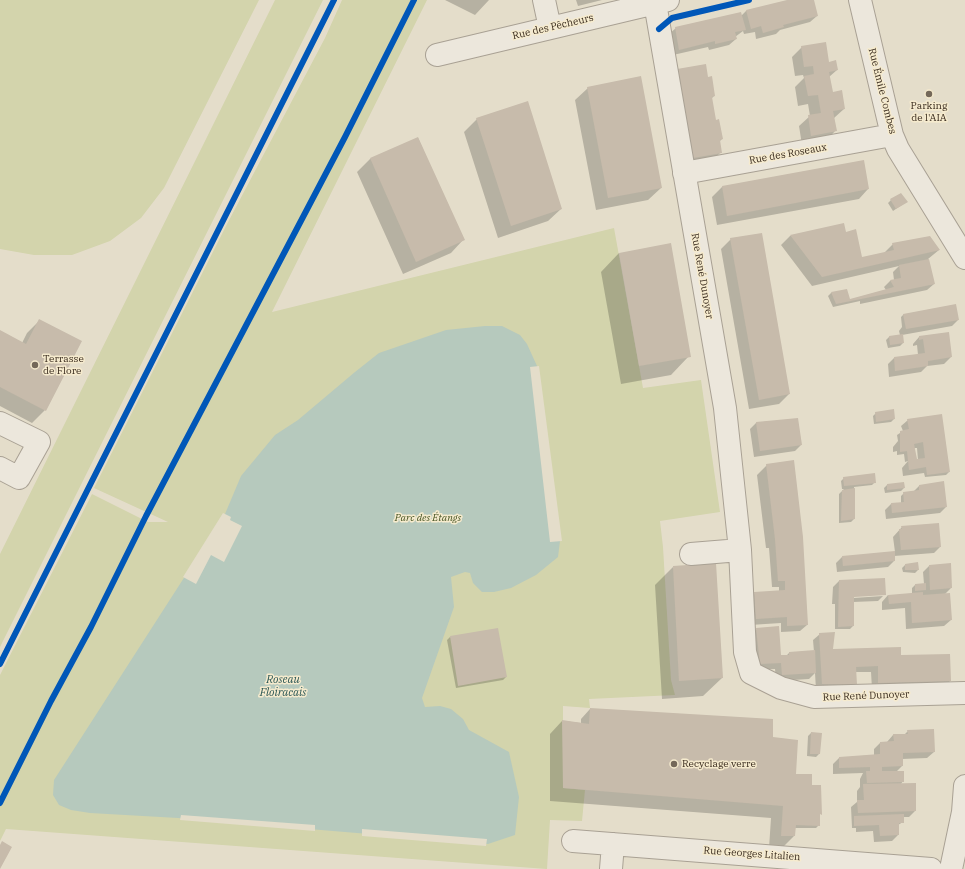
<!DOCTYPE html>
<html>
<head>
<meta charset="utf-8">
<style>
	body { margin:0 }
	canvas { display:block; background:#e4ddca }
</style>
</head>
<body>
<canvas width="965" height="869"></canvas>
<script>
const context = document.querySelector('canvas').getContext('2d');
context.lineJoin = 'round';
function fill(path, color) { context.fillStyle = color; context.fill(path, 'evenodd'); }
const shape = rows => new Path2D(rows.map(r => 'M' + r).join(''));
function strokePath(path, color, width, dash) { context.strokeStyle = color; context.lineWidth = width; context.lineCap = dash ? 'butt' : 'round'; context.setLineDash(dash || []); context.stroke(path); }
function write(font, color, halo, rows, align = 'center') {
  context.font = font + ' "IBM Plex Serif",serif'; context.lineWidth = 3; context.setLineDash([]); context.textBaseline = 'middle'; context.strokeStyle = halo; context.fillStyle = color; for (const [text, x, y, turn = 0] of rows) {
    context.save(); context.translate(x, y); context.rotate((+turn || 0) * Math.PI / 180); context.textAlign = isNaN(turn) ? turn : align; if (halo) context.strokeText(text, 0, 0); context.fillText(text, 0, 0); context.restore();
  }
}
fill(shape([
	[0,0,259,0,164,188,141,218,110,241,72,255,34,255,0,249],
	[275,0,323,0,0,647,0,554],
	[342,0,427,0,272,312,614,228,643,388,701,380,720,512,660,521,663,547,671,680,675,695,589,699,590,708,563,706,563,788,585,790,582,821,550,820,547,869,6,829,0,841,0,675,92,494,148,522,168,522,94,488,226,226,325,38]
]), '#d3d4ac');
fill(shape([
	[485,326,502,326,520,335,527,344,537,366,560,541,558,557,536,575,511,588,494,592,482,592,473,583,470,573,465,572,451,577,454,607,422,698,425,707,440,706,451,709,463,719,469,730,509,752,519,797,515,835,488,844,178,818,90,813,71,810,59,805,53,795,54,780,225,514,241,476,275,435,298,420,355,372,379,353,446,330]
]), '#b6c9bd');
fill(shape([
	[539,366,562,541,550,542,530,367],
	[223,513,231,517,230,520,242,526,224,562,211,555,196,584,183,577],
	[181,815,315,825,315,831,180,820],
	[362,829,487,839,486,846,362,836]
]), '#e4ddca');
fill(shape([
	[445,0,489,0,475,15],
	[576,0,602,0,578,6],
	[791,0,813,0,817,16,810,22,780,30,776,34,756,39,755,32,744,34,743,31,735,37,736,39,729,45,709,50,708,47,673,55,669,34,676,28,741,16,746,11],
	[802,47,837,70,829,77,832,93,844,109,834,118,835,131,826,141,802,145,799,126,810,116,808,104,798,106,795,87,804,78,803,75,795,76,792,57],
	[707,78,714,96,711,99,715,121,722,139,719,142,721,152,711,162,683,167],
	[588,88,661,188,648,200,596,210,575,100],
	[477,119,561,209,548,221,498,238,464,132],
	[418,138,463,240,451,253,403,274,357,172,370,159],
	[863,161,868,189,859,199,717,225,712,197,722,187],
	[891,200,906,202,893,211,888,203],
	[845,233,859,259,883,254,893,244,939,250,928,259,934,284,927,290,860,304,860,301,833,307,828,296,831,293,846,290,849,300,886,290,884,287,890,281,894,280,893,272,899,266,812,286,781,245,790,236],
	[731,239,789,394,779,404,749,409,721,249],
	[619,253,689,356,671,375,621,384,601,272],
	[904,314,958,320,952,326,902,335,903,343,900,346,888,348,886,340,889,337,900,335,899,331,902,327,901,317],
	[40,320,45,410,32,423,0,406,0,331,22,343,27,333],
	[948,333,951,357,944,364,927,366,921,372,889,377,888,364,894,358,918,355,917,345,913,346,913,344,919,337],
	[876,413,894,419,891,422,874,424,873,416],
	[908,420,949,472,946,475,925,477,924,473,903,476,902,468,908,461,905,462,904,454,897,455,897,451,893,452,893,447,898,441,897,435,903,431,901,426],
	[914,448,917,448,918,460,916,460],
	[770,421,770,423,801,445,795,451,754,457,750,429,756,423],
	[767,465,807,625,800,631,781,632,781,623,750,625,748,599,755,593,779,591,779,587,772,587,769,548,766,548,757,475],
	[844,478,875,482,872,485,854,487,854,519,851,522,839,523,839,494,844,489,842,489,841,481],
	[887,485,904,488,901,491,885,493,884,488],
	[919,486,946,507,940,513,886,519,885,510,891,504,901,503,901,496,904,493,913,492],
	[902,527,940,547,934,553,894,556,894,561,888,567,837,572,836,563,842,557,895,552,893,537],
	[918,563,918,570,915,573,903,572,902,568,905,565],
	[929,566,951,588,945,594,951,620,944,626,906,629,905,608,882,610,882,602,888,595,912,595,912,588,915,585,924,584,923,572],
	[673,567,722,678,703,696,662,699,655,585],
	[839,581,885,594,853,596,853,598,883,596,878,601,853,602,853,626,850,629,835,629,835,604,832,604,833,587],
	[757,629,780,657,786,656,789,653,814,652,813,640,820,634,832,650,900,656,949,655,950,681,943,687,872,689,871,672,855,672,856,684,849,691,816,690,815,673,809,679,776,681,775,669,754,670,750,635],
	[450,637,506,677,503,680,456,688,447,640],
	[590,709,772,737,796,775,811,786,819,825,816,828,794,828,794,836,781,849,769,848,771,818,550,801,550,734,562,721,581,723,581,719],
	[908,731,934,752,927,758,902,759,902,766,896,772,903,781,901,784,915,811,909,817,903,817,903,822,898,825,898,835,892,841,874,842,873,831,856,832,856,828,852,828,851,807,857,802,857,791,860,787,860,779,863,773,833,774,833,764,839,758,874,755,874,749,880,743,887,742,893,735,904,735],
	[811,733,819,754,816,757,807,756,808,736]
]), '#0003');
fill(shape([
	[787,0,814,0,818,16,783,25,784,27,763,33,761,26,751,29,746,10],
	[741,12,746,30,735,32,737,39,715,44,715,41,679,50,675,27],
	[826,42,829,62,836,60,838,70,829,72,833,92,842,90,845,109,833,111,837,131,811,136,808,115,821,113,818,95,808,96,804,76,814,74,813,66,804,67,801,46],
	[706,64,708,77,712,76,715,96,712,97,716,120,719,119,723,139,720,140,722,153,693,158,677,69],
	[641,76,662,188,608,198,587,87],
	[528,101,562,209,511,226,476,118],
	[418,137,465,240,416,262,370,158],
	[864,160,869,189,727,216,722,186],
	[901,193,908,202,896,209,890,199],
	[844,223,846,232,856,229,862,257,894,250,892,243,930,236,940,250,822,277,790,235],
	[762,233,790,394,759,400,730,238],
	[671,243,691,357,639,366,619,253],
	[929,259,935,284,836,304,831,292,847,289,850,299,894,287,890,280,901,278,899,265],
	[956,304,959,320,906,329,903,314],
	[39,319,82,341,46,411,0,387,0,330,26,344],
	[949,332,952,357,928,361,928,366,895,371,894,357,925,353,923,339,919,340,919,336],
	[903,334,904,343,890,345,889,336],
	[894,409,895,419,876,422,875,412],
	[942,414,950,472,927,475,926,467,909,470,907,451,900,452,900,431,909,429,907,419],
	[923,442,925,458,917,459,914,444],
	[798,418,802,445,760,451,756,422],
	[794,460,803,537,808,625,787,626,787,617,756,619,754,592,785,590,785,581,778,581,775,539,766,464],
	[875,473,876,483,844,486,843,477],
	[944,481,947,507,892,513,891,503,904,502,903,492,919,490,919,485],
	[904,482,905,488,887,490,887,484],
	[855,488,855,519,841,521,842,490],
	[939,523,941,547,901,550,899,529,902,529,901,526],
	[895,551,895,561,843,566,842,556],
	[918,562,919,570,905,570,905,564],
	[716,563,723,678,679,681,673,566],
	[951,563,952,588,930,590,929,565],
	[885,578,886,595,854,597,854,626,838,627,839,580],
	[926,583,926,590,915,591,915,584],
	[923,592,923,595,950,593,952,620,912,623,911,602,889,604,888,595],
	[779,626,781,655,789,655,789,652,815,650,816,673,782,675,781,663,760,664,756,628],
	[498,628,507,677,458,686,450,636],
	[835,632,833,649,901,647,901,655,950,654,951,681,878,683,878,666,856,667,857,685,822,684,819,633],
	[590,708,773,719,773,737,798,740,796,774,812,774,812,785,821,785,822,815,820,814,820,826,796,825,795,836,781,836,783,806,563,788,562,720,589,724],
	[934,729,935,752,903,753,903,766,882,767,882,771,904,771,904,782,867,783,866,771,870,771,870,767,839,768,839,757,880,754,880,742,894,741,893,734,908,734,907,730],
	[811,732,822,733,820,754,810,754],
	[916,783,916,811,858,813,857,800,864,800,863,784],
	[904,814,904,823,899,823,899,835,880,836,879,825,854,826,854,816],
	[2,841,12,847,0,869,0,845]
]), '#c7bbab');
const minor = shape([
	[544,0,550,28],
	[860,0,892,135,898,149,965,258],
	[655,3,725,408,740,550,745,652,751,673,781,688,814,697,965,693],
	[437,55,668,0],
	[684,173,892,135],
	[0,423,39,442,19,478,0,468],
	[691,554,740,550],
	[573,841,931,869],
	[611,869,613,844],
	[951,869,963,812,965,786]
]);
strokePath(minor, '#a9a194', 24);
strokePath(minor, '#ece7dc', 22);
strokePath(shape([
	[659,29,672,18,749,0],
	[0,664,334,0],
	[0,803,51,701,91,627,146,516,345,137,414,0]
]), '#0057b8', 6);
for (const [x, y, r, color] of [
	[929,94,4,"#746859"],
	[35,365,4,"#746859"],
	[674,764,4,"#746859"]
]) { const dot = new Path2D(); dot.arc(x, y, r, 0, 2 * Math.PI); context.fillStyle = color; context.fill(dot); strokePath(dot, '#f6ebce', 1.5); }
write('10px', '#37291c', '#f6ebce', [
	["Rue des Pêcheurs",553,27,-13],
	["Rue Émile Combes",882,91,76],
	["Rue des Roseaux",788,154,-10],
	["Rue René Dunoyer",702,276,80],
	["Rue René Dunoyer",866,696,-2],
	["Rue Georges Litalien",752,854,4]
]);
write('10px', '#37291c', '#f6ebce', [
	["Parking",929,106,"center"],
	["de l'AIA",929,118,"center"],
	["Terrasse",43,359],
	["de Flore",43,371],
	["Recyclage verre",682,764]
], 'left');
write('italic 10px', '#465422', '#f6ebce', [
	["Parc des Étangs",428,518]
]);
write('italic 11px', '#2b5755', '#f6ebce', [
	["Roseau",283,680],
	["Floiracais",283,693]
]);
</script>
</body>
</html>
